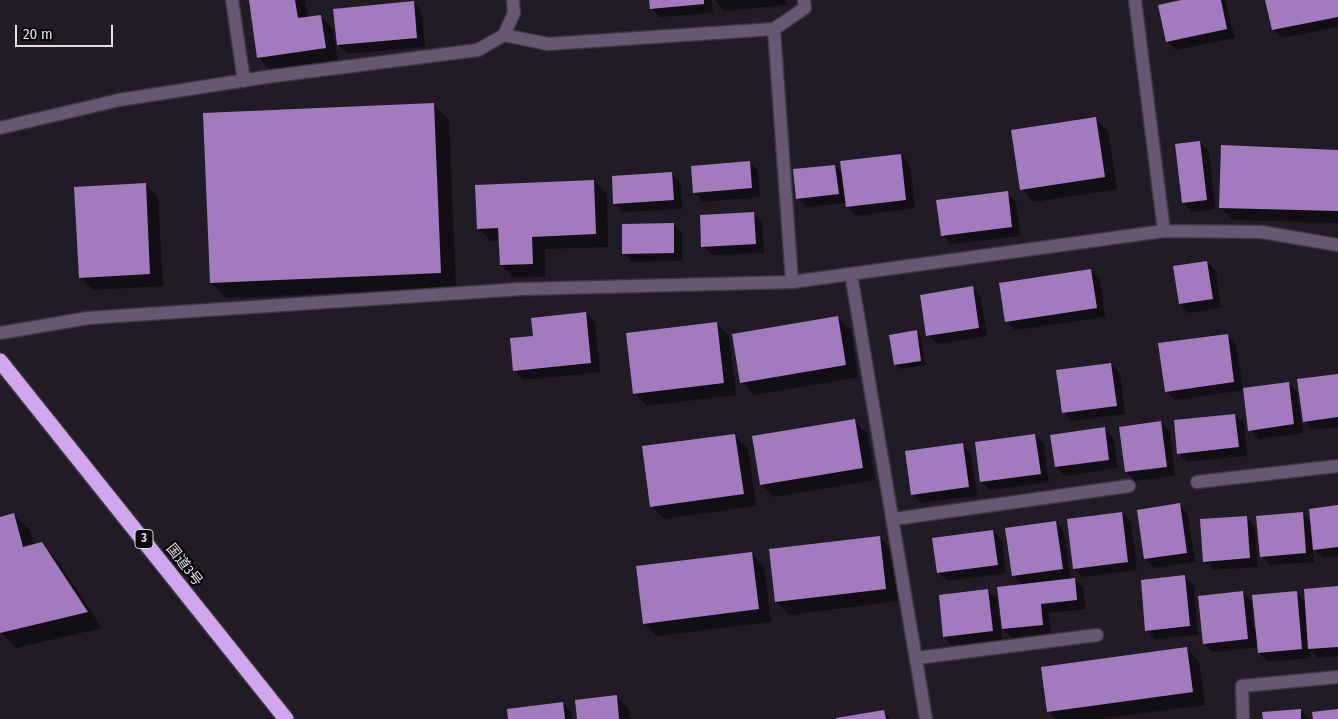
<!DOCTYPE html>
<html>
<head>
<meta charset="utf-8">
<style>
	body { margin:0 }
	#map { position:relative; width:1338px; height:719px; overflow:hidden; background:#211b26; font-family:"Fira Sans Condensed",sans-serif }
	canvas { display:block }
	.scale { position:absolute; left:15px; top:25px; width:98px; height:22px; box-sizing:border-box; border:2px solid #e3dfe7; border-top:0; padding-left:6px; font-size:15px; line-height:18px; white-space:nowrap; color:#e3dfe7; -webkit-text-stroke:4px #09070b; paint-order:stroke }
</style>
</head>
<body>
<div id="map">
<canvas width="1338" height="719"></canvas>
<div class="scale">20 m</div>
</div>
<script>
const context = document.querySelector('canvas').getContext('2d');
context.lineJoin = 'round';
function fill(path, color) { context.fillStyle = color; context.fill(path, 'evenodd'); }
const shape = rows => new Path2D(rows.map(r => 'M' + r).join(''));
function strokePath(path, color, width, dash) { context.strokeStyle = color; context.lineWidth = width; context.lineCap = dash ? 'butt' : 'round'; context.setLineDash(dash || []); context.stroke(path); }
function write(font, color, halo, rows, align = 'center') {
  context.font = font + ' "Fira Sans Condensed","Noto Sans JP",sans-serif'; context.lineWidth = 5; context.setLineDash([]); context.textBaseline = 'middle'; context.strokeStyle = halo; context.fillStyle = color; for (const [text, x, y, turn = 0] of rows) {
    context.save(); context.translate(x, y); context.rotate((+turn || 0) * Math.PI / 180); context.textAlign = isNaN(turn) ? turn : align; if (halo) context.strokeText(text, 0, 0); context.fillText(text, 0, 0); context.restore();
  }
}
fill(shape([
	[251,0,305,0,308,18,321,16,333,29,338,61,271,70,258,57],
	[650,0,712,0,713,13,660,17,651,8],
	[715,0,786,0,787,5,724,11],
	[1187,0,1225,0,1235,38,1176,50,1167,41],
	[1267,0,1338,0,1338,27,1282,38,1273,30],
	[413,2,422,11,425,47,347,54,338,45],
	[433,104,449,120,456,288,227,298,211,283],
	[1095,119,1108,131,1117,189,1034,202,1022,189],
	[1200,142,1209,151,1215,209,1192,212,1183,203],
	[1338,151,1338,223,1233,220,1220,207],
	[901,155,910,164,915,208,856,216,847,207,847,203,806,207,797,198,835,166,843,174],
	[750,162,758,171,760,197,703,202,694,193],
	[672,174,681,183,682,209,623,212,614,203],
	[594,181,607,194,608,247,545,249,545,277,514,278,501,265,500,240,491,241,478,228],
	[145,184,158,197,163,286,93,290,80,277],
	[1007,193,1016,202,1020,236,951,244,942,235],
	[753,214,762,223,764,253,712,255,703,246],
	[673,224,682,233,682,261,632,262,624,253],
	[1207,262,1216,271,1221,308,1189,313,1180,304],
	[1091,270,1100,279,1105,317,1015,330,1006,321],
	[973,288,981,297,987,336,937,344,928,335],
	[586,313,595,322,600,372,523,380,515,371,511,340,534,338],
	[838,318,851,330,858,377,754,395,742,382],
	[716,323,729,336,736,395,647,406,634,393],
	[916,332,921,336,925,365,899,369,895,364],
	[1227,335,1236,344,1243,389,1288,383,1297,392,1303,433,1259,439,1250,430,1244,390,1175,400,1166,391],
	[1111,364,1120,373,1125,414,1072,421,1063,412],
	[1338,375,1338,427,1313,430,1304,421],
	[1235,415,1244,424,1247,456,1187,462,1178,453],
	[854,420,867,433,875,480,774,497,761,484],
	[1161,422,1170,431,1175,476,1135,481,1126,472],
	[1104,428,1113,437,1118,468,1065,476,1056,467,1052,436],
	[1035,435,1044,444,1049,482,990,490,981,481],
	[735,436,748,448,756,506,664,519,651,506],
	[962,445,971,454,977,496,921,503,912,494],
	[1179,505,1188,514,1195,562,1154,568,1145,559],
	[1338,507,1338,557,1323,558,1313,549,1314,562,1270,565,1261,556,1302,513,1311,522],
	[1122,513,1131,522,1137,570,1083,577,1074,569],
	[14,515,30,530,34,546,41,544,57,560,102,628,16,648,0,632,0,518],
	[1246,517,1255,526,1258,567,1213,570,1204,561],
	[1055,522,1064,531,1071,580,1074,579,1083,588,1086,609,1049,613,1051,633,1012,638,1003,629,1023,585,1013,575],
	[993,531,1002,540,1006,573,947,581,938,572],
	[879,537,892,550,898,601,789,615,776,602],
	[751,553,764,566,771,622,657,636,644,623],
	[1185,577,1194,586,1198,635,1155,639,1146,630],
	[1338,588,1338,656,1318,658,1310,650,1311,658,1268,662,1259,653,1259,647,1213,652,1204,643,1243,593,1252,602,1254,630,1296,592,1306,602],
	[988,591,997,599,1002,640,953,646,944,637],
	[1186,648,1199,661,1205,705,1099,719,1056,719,1048,711],
	[616,696,629,709,630,719,578,719],
	[563,704,572,713,572,719,509,719],
	[1300,710,1309,719,1264,719],
	[884,712,891,719,837,719]
]), '#0007');
fill(shape([
	[249,0,295,0,298,18,321,15,326,48,257,58],
	[649,0,704,0,704,4,650,9],
	[1181,0,1221,0,1227,29,1166,42,1158,5],
	[1265,0,1338,0,1338,17,1272,30],
	[414,1,417,38,337,45,333,9],
	[434,103,441,273,210,283,203,113],
	[1096,117,1105,177,1020,190,1011,130],
	[1200,141,1207,200,1182,203,1175,144],
	[1221,145,1338,150,1338,211,1219,208],
	[901,154,906,200,846,207,840,161],
	[750,161,752,188,693,193,691,166],
	[835,165,839,194,796,199,793,169],
	[672,172,674,200,613,204,612,176],
	[594,180,596,234,532,237,533,264,500,265,498,228,477,229,475,185],
	[146,183,150,274,79,278,74,187],
	[1008,191,1012,227,941,236,936,200],
	[754,212,756,244,701,247,700,215],
	[674,223,674,253,622,254,622,224],
	[1207,261,1213,299,1179,304,1173,266],
	[1091,269,1097,308,1005,322,999,283],
	[973,286,979,328,926,336,920,295],
	[586,312,591,363,513,371,510,338,533,336,531,318],
	[838,316,846,365,740,383,732,334],
	[717,322,724,383,633,394,626,333],
	[917,330,921,361,894,365,889,335],
	[1228,334,1234,382,1165,392,1158,343],
	[1111,363,1117,406,1062,413,1056,370],
	[1338,374,1338,417,1303,422,1297,379],
	[1289,382,1294,424,1248,431,1243,388],
	[1235,414,1239,447,1177,454,1174,420],
	[855,419,863,468,760,485,752,436],
	[1161,421,1167,467,1125,472,1119,427],
	[1105,427,1109,460,1055,467,1050,435],
	[735,434,744,494,650,507,642,446],
	[1035,434,1041,474,980,482,975,442],
	[963,443,969,487,911,495,905,451],
	[1180,503,1187,553,1144,559,1137,510],
	[1338,505,1338,547,1313,550,1309,509],
	[1122,512,1128,562,1073,569,1067,519],
	[1303,512,1306,553,1260,557,1256,516],
	[14,513,23,547,42,542,88,612,0,633,0,517],
	[1247,516,1250,558,1203,562,1200,519],
	[1056,521,1063,569,1012,576,1005,528],
	[993,530,998,565,937,573,932,538],
	[880,536,886,589,775,602,769,549],
	[752,552,759,609,643,624,636,566],
	[1185,575,1190,626,1145,631,1141,580],
	[1075,578,1077,600,1041,604,1043,625,1002,629,997,587],
	[1338,586,1338,647,1308,649,1304,589],
	[988,589,993,631,943,637,939,595],
	[1243,591,1248,639,1203,644,1198,596],
	[1297,591,1302,649,1258,653,1252,595],
	[1187,647,1193,692,1047,712,1041,667],
	[617,695,619,719,577,719,575,700],
	[563,702,565,719,508,719,507,709],
	[1301,709,1301,719,1263,719,1262,712],
	[1338,709,1338,719,1313,719,1312,712],
	[884,710,886,719,836,719,836,718]
]), '#a27abd');
const minor = shape([
	[232,0,244,81],
	[1135,0,1164,231],
	[774,29,792,282],
	[504,35,548,44,774,29,805,8,804,0],
	[0,128,119,100,266,77,478,50,504,35,514,13,513,0],
	[851,274,926,719],
	[0,333,88,318,522,289,792,282,1164,231,1262,232,1338,245],
	[1197,482,1338,466],
	[894,519,1129,486],
	[917,658,1097,635],
	[1243,719,1242,686,1338,677]
]);
const highway = shape([
	[0,361,286,719]
]);
strokePath(minor, '#3c3641', 15);
strokePath(highway, '#3c3641', 18);
strokePath(minor, '#675773', 12);
strokePath(highway, '#d0a6ec', 15);
for (const [x, y, w] of [
	[144,539,18]
]) { const box = new Path2D(); box.roundRect(x - w / 2, y - 9.5, w, 19, 4); context.fillStyle = '#09070b'; context.fill(box); strokePath(box, '#e3dfe7', 1); }
write('bold 12px', '#e3dfe7', null, [
	["3",144,539]
]);
write('14px', '#e3dfe7', '#09070b', [
	["国道3号",184,565,52]
]);
</script>
</body>
</html>
